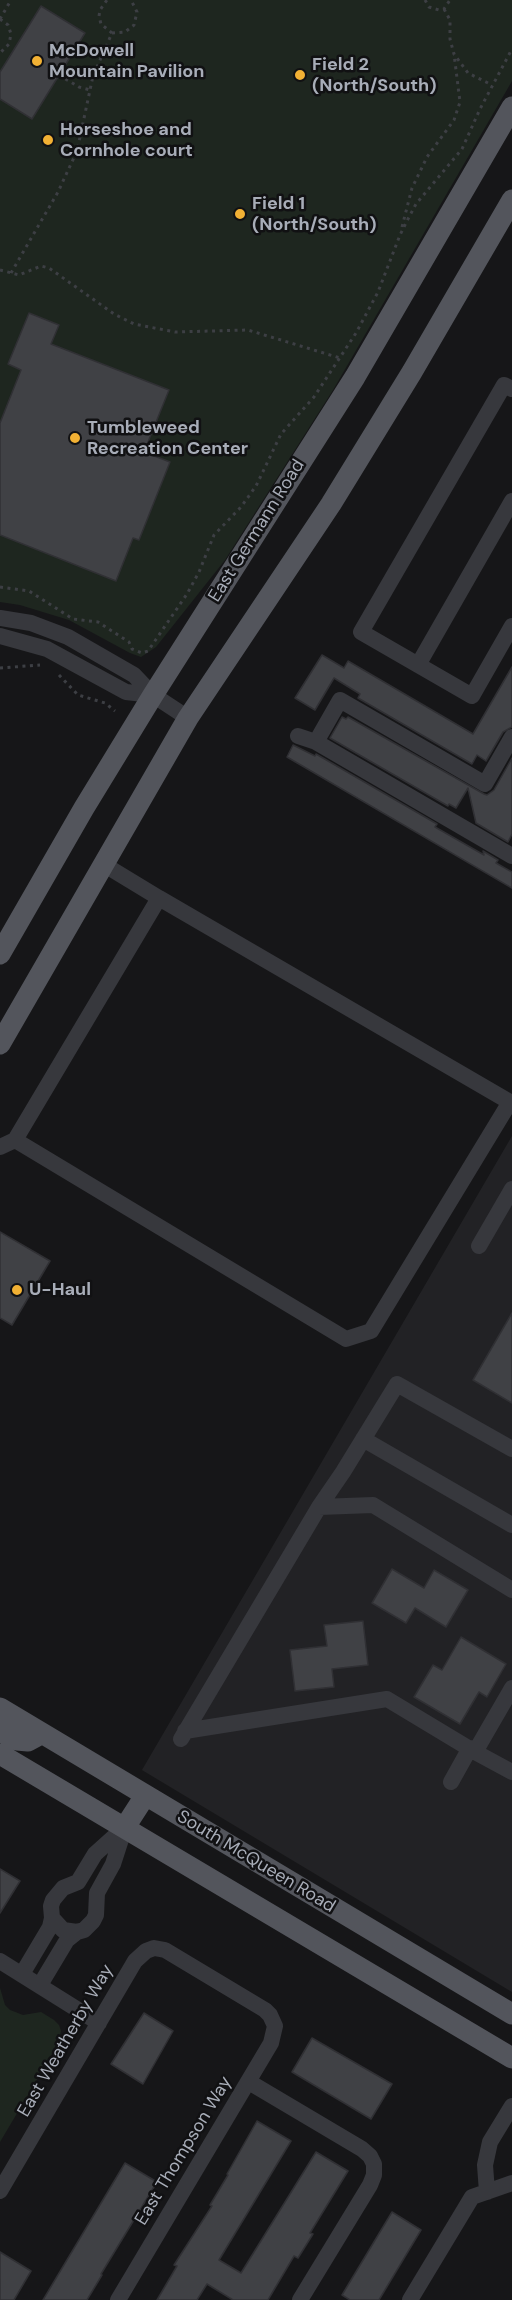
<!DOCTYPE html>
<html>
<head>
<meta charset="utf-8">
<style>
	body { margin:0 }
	canvas { display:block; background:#161618 }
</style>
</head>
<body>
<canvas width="512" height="2300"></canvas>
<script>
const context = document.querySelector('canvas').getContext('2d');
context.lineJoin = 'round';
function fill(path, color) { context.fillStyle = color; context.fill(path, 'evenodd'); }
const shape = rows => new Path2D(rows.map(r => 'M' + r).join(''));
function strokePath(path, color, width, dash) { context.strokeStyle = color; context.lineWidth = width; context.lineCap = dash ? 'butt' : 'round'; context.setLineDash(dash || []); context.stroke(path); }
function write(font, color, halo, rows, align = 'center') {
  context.font = font + ' "DM Sans",sans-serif'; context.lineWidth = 5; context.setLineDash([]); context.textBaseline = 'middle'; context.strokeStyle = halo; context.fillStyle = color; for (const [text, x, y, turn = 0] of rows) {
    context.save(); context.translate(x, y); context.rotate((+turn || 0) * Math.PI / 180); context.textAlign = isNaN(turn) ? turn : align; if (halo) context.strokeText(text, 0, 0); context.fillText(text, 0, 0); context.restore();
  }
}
fill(shape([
	[512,1136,512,1992,142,1770]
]), '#222225');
fill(shape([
	[0,0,512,0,512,81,333,390,225,560,156,647,141,657,130,653,69,620,20,605,0,602],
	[0,1988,5,2005,10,2010,23,2015,41,2012,54,2020,59,2025,61,2031,58,2044,0,2142]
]), '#1e261f');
const building = shape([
	[41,6,85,33,32,119,0,99,0,72,41,6],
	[29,313,59,325,51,344,169,390,144,452,170,462,139,540,133,538,116,581,0,535,0,423,21,370,8,364,29,313],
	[322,655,344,668,348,661,473,734,512,667,512,727,503,732,486,761,477,755,472,764,358,698,360,694,334,678,315,710,295,698,322,655],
	[342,717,346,719,348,717,484,794,487,795,494,790,512,758,512,834,508,842,476,823,468,788,456,808,449,804,448,806,330,738,342,717],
	[293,745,315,756,316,754,437,824,435,827,484,855,483,851,498,860,496,863,512,872,512,888,287,757,293,745],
	[0,1232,50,1261,12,1325,0,1318,0,1232],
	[512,1313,512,1403,473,1380,512,1313],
	[392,1569,424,1588,434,1570,468,1590,446,1627,415,1608,406,1623,372,1603,392,1569],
	[363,1621,368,1665,332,1669,334,1687,295,1691,290,1650,327,1646,324,1625,363,1621],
	[461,1637,506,1664,487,1697,479,1692,460,1724,414,1697,433,1665,442,1670,461,1637],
	[0,1869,20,1881,0,1913,0,1869],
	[144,2013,173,2031,143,2084,111,2064,144,2013],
	[312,2038,392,2084,371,2119,292,2072,312,2038],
	[257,2121,291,2141,219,2260,241,2273,316,2152,348,2171,310,2233,313,2234,298,2258,294,2256,268,2300,233,2300,207,2284,197,2300,157,2300,177,2266,174,2265,212,2206,210,2205,228,2175,227,2174,257,2121],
	[125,2163,157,2182,101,2274,102,2275,87,2300,43,2300,125,2163],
	[392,2212,421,2230,379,2300,350,2300,342,2295,392,2212],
	[0,2252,31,2271,14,2300,0,2300,0,2252]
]);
fill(building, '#404145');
strokePath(building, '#303034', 1.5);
strokePath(shape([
	[425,0,429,7,439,10,444,9,450,0],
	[444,9,450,20,450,39,454,54,468,73,492,85],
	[0,19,8,25,11,34,9,44,0,53],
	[0,19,11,0],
	[112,33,125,32,134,25,137,12,131,0],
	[59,75,79,87,90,90],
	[402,227,412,188,427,157,454,120,460,102,454,54],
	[0,270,19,275,41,266,49,268,114,314,134,324,175,332,248,330,340,358],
	[11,273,58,192,77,151,93,76,112,33,101,24,99,16,100,10,107,0],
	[0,587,29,591,73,619,98,622,129,642,132,649,142,653,148,651,187,594,199,572,214,535,241,507,256,486,281,434,314,397,356,333,378,292,400,235,408,219,416,204,462,149,480,109,512,49],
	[0,668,40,665],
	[59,675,78,695,105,703,115,711]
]), '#3d3f44', 3, [3, 4.5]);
strokePath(shape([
	[512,389,504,385,361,632,472,696,512,626],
	[0,618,31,623,68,637,134,675,153,695,188,718],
	[0,636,47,649,126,692,153,695],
	[418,665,512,501],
	[298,736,316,742],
	[512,737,485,784,340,700,316,742,512,856],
	[15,1140,346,1339,371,1331,510,1102,159,898],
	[0,1147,15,1140,159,898,103,864],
	[479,1246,512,1189],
	[363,1439,512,1525],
	[319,1507,373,1505,512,1590],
	[185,1731,387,1699,475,1752,512,1688],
	[181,1739,319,1507,343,1472,397,1384,512,1449],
	[475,1752,512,1772],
	[451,1782,470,1748],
	[125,1827,113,1864,97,1893,96,1915,93,1921,84,1930,77,1932,63,1930,52,1918,51,1906,53,1900,63,1888,78,1882,95,1854,125,1827],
	[0,1961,99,2023],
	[22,1974,50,1927,52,1918],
	[40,1985,67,1940,77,1932],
	[249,2082,362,2149,370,2156,374,2164,374,2175,370,2185,300,2300],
	[0,2191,135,1961,146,1951,154,1948,165,1950,265,2010,270,2015,275,2026,271,2043,118,2300],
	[487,2192,485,2165,490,2142,512,2106],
	[410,2300,472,2197,512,2183]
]), '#37383d', 16);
strokePath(shape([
	[0,954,84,808,153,695,355,377,512,107],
	[0,1044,188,718,331,504,412,372,512,200],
	[0,1708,512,2014],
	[0,1731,17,1740,28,1741,41,1734],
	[0,1754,512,2058],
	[125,1827,145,1796]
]), '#53555c', 21);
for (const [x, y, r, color] of [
	[37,61,6,"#f2b134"],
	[300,75,6,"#f2b134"],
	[48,140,6,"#f2b134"],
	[240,214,6,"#f2b134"],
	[75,438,6,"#f2b134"],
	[17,1290,6,"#f2b134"]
]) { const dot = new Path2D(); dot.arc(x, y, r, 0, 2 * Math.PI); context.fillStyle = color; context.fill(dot); strokePath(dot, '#111113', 2); }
write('bold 18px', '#a8adb8', '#111113', [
	["McDowell",49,51],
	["Mountain Pavilion",49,72],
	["Field 2",312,65],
	["(North/South)",312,86],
	["Horseshoe and",60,130],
	["Cornhole court",60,151],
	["Field 1",252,204],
	["(North/South)",252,225],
	["Tumbleweed",87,428],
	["Recreation Center",87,449],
	["U-Haul",29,1290]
], 'left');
write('18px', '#a8adb8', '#111113', [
	["East Germann Road",257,531,-58],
	["South McQueen Road",256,1862,31],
	["East Weatherby Way",66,2041,-60],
	["East Thompson Way",184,2151,-59]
]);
</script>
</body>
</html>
